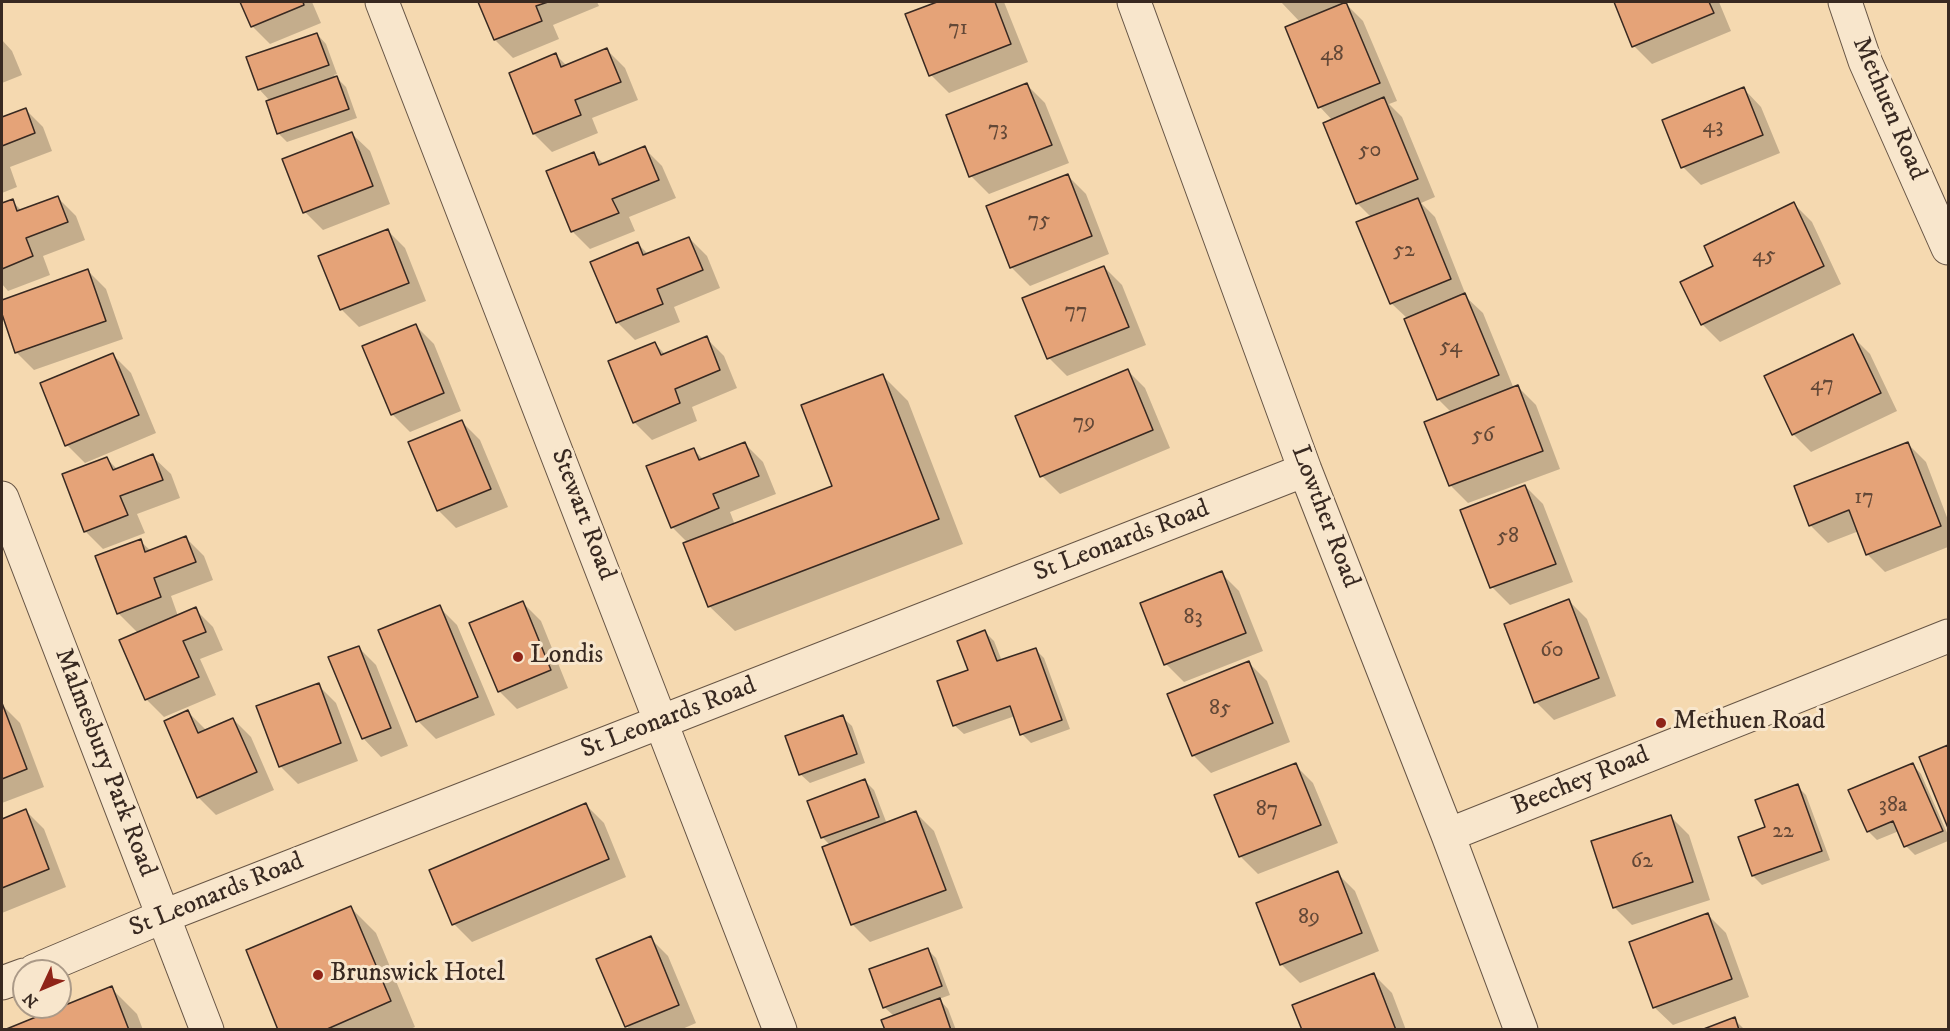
<!DOCTYPE html>
<html>
<head>
<meta charset="utf-8">
<style>
	body { margin:0 }
	#map { position:relative; width:1950px; height:1031px; overflow:hidden; background:#f5d9b0; font-family:"IM FELL DW Pica",serif }
	canvas { display:block }
	.frame { position:absolute; inset:0; border:3px solid #382921; pointer-events:none }
	.north { position:absolute; left:12px; top:959px; width:60px; height:60px; box-sizing:border-box; background:#f8e6cc; border:2px solid #ab9a88; border-radius:50%; rotate:226deg; font-size:16px; font-weight:700; line-height:24px; text-align:center; color:#382921 }
	.north::after { content:''; display:block; margin:auto; width:21px; height:27px; background:#8f2418; clip-path:polygon(50% 0,100% 100%,50% 72%,0 100%) }
</style>
</head>
<body>
<div id="map">
<canvas width="1950" height="1031"></canvas>
<div class="frame"></div>
<div class="north">N</div>
</div>
<script>
const context = document.querySelector('canvas').getContext('2d');
context.lineJoin = 'round';
function fill(path, color) { context.fillStyle = color; context.fill(path, 'evenodd'); }
const shape = rows => new Path2D(rows.map(r => 'M' + r).join(''));
function strokePath(path, color, width, dash) { context.strokeStyle = color; context.lineWidth = width; context.lineCap = dash ? 'butt' : 'round'; context.setLineDash(dash || []); context.stroke(path); }
function write(font, color, halo, rows, align = 'center') {
  context.font = font + ' "IM FELL DW Pica",serif'; context.lineWidth = 6; context.setLineDash([]); context.textBaseline = 'middle'; context.strokeStyle = halo; context.fillStyle = color; for (const [text, x, y, turn = 0] of rows) {
    context.save(); context.translate(x, y); context.rotate((+turn || 0) * Math.PI / 180); context.textAlign = isNaN(turn) ? turn : align; if (halo) context.strokeText(text, 0, 0); context.fillText(text, 0, 0); context.restore();
  }
}
fill(shape([
	[242,2,312,2,321,23,270,44,252,26],
	[480,2,597,2,599,6,553,25,559,39,513,58,495,40],
	[941,2,1004,2,1028,62,949,93,931,75,907,15],
	[1281,2,1349,2,1345,3,1363,21,1397,101,1389,104,1402,117,1435,197,1421,203,1435,217,1467,298,1483,313,1514,389,1518,387,1536,405,1560,469,1468,503,1450,485,1452,413,1438,399,1408,319,1391,303,1372,218,1357,203,1325,124,1333,121,1320,107,1300,22],
	[1615,2,1719,2,1731,31,1652,64,1634,46],
	[317,34,326,44,337,74,334,75,346,87,357,118,287,142,278,133,270,101,259,89],
	[2,40,12,51,22,75,2,83],
	[607,50,625,68,638,100,592,118,598,133,552,152,534,134,510,74,556,55,567,66],
	[1027,85,1045,103,1069,163,989,194,971,176],
	[1743,88,1761,107,1780,153,1701,185,1683,167],
	[25,109,43,127,52,151,10,167,17,187,2,193,2,118],
	[351,133,370,151,390,204,323,230,305,212],
	[644,148,662,166,676,198,629,217,635,231,590,249,572,231,593,154,604,164],
	[1068,176,1086,194,1109,254,1030,286,1012,268,988,207],
	[58,198,76,216,85,240,43,256,50,275,8,291,2,284,2,205,12,201,22,211],
	[1794,204,1812,222,1841,284,1720,342,1702,324,1715,267],
	[387,230,405,248,426,301,359,327,341,309],
	[689,238,707,256,720,288,674,307,680,322,635,340,617,322,638,244,649,255],
	[1104,267,1122,285,1146,345,1067,376,1049,358,1024,299],
	[88,271,106,289,123,339,34,370,16,352,2,309,2,301],
	[416,326,434,344,461,411,410,432,392,414],
	[1852,336,1870,354,1897,411,1811,452,1793,434],
	[706,338,724,356,737,388,692,407,697,421,652,440,634,422,655,344,665,354],
	[113,355,131,373,156,433,85,463,67,445],
	[1127,370,1145,388,1170,448,1060,494,1042,476],
	[883,376,908,401,963,544,735,631,709,606,688,543,672,527,693,449,704,460,745,444,763,462,776,494,730,512,735,525,834,487],
	[462,422,480,440,508,507,456,528,438,510],
	[1908,444,1926,462,1948,520,1948,547,1885,572,1867,554,1859,531,1828,543,1810,525],
	[152,456,171,474,180,498,137,514,145,533,103,549,85,531,107,459,117,469],
	[1525,486,1543,504,1573,582,1510,605,1492,587],
	[186,538,204,556,213,580,171,596,178,616,195,609,213,627,223,650,200,659,216,695,164,717,146,699,138,633,118,613,140,541,151,551],
	[1221,573,1239,591,1263,651,1184,682,1166,664],
	[1569,601,1587,619,1616,696,1554,720,1536,702],
	[523,603,541,621,568,688,517,709,499,691],
	[439,607,457,625,495,715,436,739,418,721],
	[985,632,994,641,1002,661,1035,649,1044,658,1070,729,1031,743,1022,734,1015,716,964,734,954,725,970,671],
	[358,647,376,665,408,746,381,757,363,738],
	[1249,663,1267,681,1290,742,1211,773,1193,755],
	[318,685,336,703,358,761,298,784,280,766],
	[2,705,20,723,44,787,2,803],
	[188,712,207,731,233,719,251,737,274,790,216,815,198,797],
	[842,717,852,726,865,763,810,783,800,774],
	[1948,746,1948,824,1921,758],
	[1912,764,1921,774,1948,835,1948,841,1915,855,1906,846,1899,831,1877,840,1868,831],
	[1295,765,1313,783,1338,843,1258,874,1240,856],
	[865,781,874,790,887,824,916,813,934,831,963,908,870,942,852,924,830,845,823,838,809,802],
	[1797,786,1806,795,1830,860,1762,885,1753,876,1767,828],
	[586,805,604,823,626,877,472,942,454,924],
	[26,811,44,829,66,887,2,913,2,821],
	[1671,817,1689,835,1710,900,1632,925,1614,907],
	[1337,873,1355,891,1379,951,1300,983,1282,965,1258,904],
	[350,907,376,933,415,1027,408,1030,280,1030],
	[1708,915,1726,933,1749,997,1673,1025,1654,1007],
	[650,938,668,956,696,1023,680,1030,630,1030,627,1026],
	[927,949,936,958,950,995,939,999,948,1009,956,1030,886,1030,894,1016,884,1007],
	[1374,975,1392,993,1406,1030,1303,1030],
	[111,988,137,1014,143,1030,8,1030],
	[1734,1019,1745,1030,1705,1030]
]), '#0003');
const building = shape([
	[240,2,303,2,304,5,251,27,240,2],
	[478,2,548,2,536,6,542,21,494,40,478,2],
	[937,2,995,2,1011,44,929,76,905,14,937,2],
	[1346,2,1380,83,1318,108,1285,27,1346,2],
	[1614,2,1709,2,1714,13,1632,47,1614,2],
	[317,33,329,65,258,90,246,57,317,33],
	[607,48,621,82,575,100,581,115,533,134,509,73,556,53,561,67,607,48],
	[337,76,349,109,277,134,266,101,337,76],
	[1027,83,1052,145,969,177,946,115,1027,83],
	[1744,87,1763,135,1681,168,1662,120,1744,87],
	[1384,97,1418,179,1356,204,1323,123,1384,97],
	[26,108,35,133,2,146,2,117,26,108],
	[352,132,373,186,303,213,282,159,352,132],
	[645,146,659,180,612,199,619,213,571,232,546,171,594,152,599,165,645,146],
	[1068,174,1092,236,1010,268,986,206,1068,174],
	[58,196,68,222,26,238,33,256,2,269,2,203,13,199,17,211,58,196],
	[1418,198,1451,279,1390,304,1356,222,1418,198],
	[1794,202,1824,266,1701,325,1680,282,1713,266,1704,246,1794,202],
	[388,229,409,283,340,310,318,256,388,229],
	[689,237,703,270,657,289,663,304,616,323,590,262,638,242,643,255,689,237],
	[1104,266,1129,327,1047,359,1022,298,1104,266],
	[88,269,106,321,15,353,2,314,2,300,88,269],
	[1465,293,1499,375,1437,400,1404,319,1465,293],
	[416,324,444,393,391,415,362,346,416,324],
	[1853,334,1881,393,1792,435,1764,376,1853,334],
	[707,336,720,370,675,389,680,403,633,423,608,361,655,342,661,355,707,336],
	[113,353,139,415,65,446,40,383,113,353],
	[1128,369,1153,430,1040,477,1015,416,1128,369],
	[883,374,939,519,708,607,683,543,832,486,801,405,883,374],
	[1518,385,1543,451,1449,486,1424,422,1518,385],
	[462,420,491,489,437,511,408,442,462,420],
	[745,442,759,476,713,494,719,508,671,528,646,466,694,448,699,460,745,442],
	[1908,442,1941,526,1866,555,1849,510,1809,526,1794,486,1908,442],
	[153,454,163,480,120,496,128,515,84,532,62,474,107,457,113,470,153,454],
	[1525,485,1556,564,1490,588,1460,510,1525,485],
	[186,536,196,562,154,578,161,597,117,614,95,556,141,539,145,552,186,536],
	[1222,571,1246,633,1164,665,1140,603,1222,571],
	[1569,599,1599,678,1534,703,1504,624,1569,599],
	[523,601,551,670,498,692,469,623,523,601],
	[440,605,478,697,416,722,378,630,440,605],
	[196,607,206,632,183,641,199,677,145,700,119,640,196,607],
	[985,630,997,661,1036,648,1062,720,1020,735,1010,706,953,726,937,681,968,670,957,641,985,630],
	[359,646,391,728,362,739,328,657,359,646],
	[1249,661,1273,723,1192,756,1167,694,1249,661],
	[319,683,341,743,279,767,256,706,319,683],
	[2,703,27,769,2,779,2,703],
	[188,710,198,733,233,718,257,772,197,798,164,721,188,710],
	[843,715,857,754,799,775,785,736,843,715],
	[1948,745,1948,828,1919,757,1948,745],
	[1296,763,1321,825,1239,857,1214,795,1296,763],
	[1913,763,1943,831,1904,847,1893,821,1867,832,1848,790,1913,763],
	[865,779,879,817,821,838,807,801,865,779],
	[1798,784,1822,851,1752,876,1738,837,1765,827,1755,800,1798,784],
	[586,803,609,859,452,925,429,870,586,803],
	[26,809,49,869,2,888,2,819,26,809],
	[916,811,946,890,851,925,822,847,916,811],
	[1671,815,1693,882,1613,908,1591,841,1671,815],
	[1338,871,1362,933,1280,965,1256,903,1338,871],
	[351,906,391,1001,325,1030,278,1030,246,950,351,906],
	[1708,913,1732,979,1653,1008,1629,942,1708,913],
	[651,936,679,1005,625,1027,596,959,651,936],
	[928,948,942,986,883,1008,869,969,928,948],
	[1374,973,1396,1030,1302,1030,1292,1005,1374,973],
	[112,986,129,1030,4,1030,112,986],
	[940,998,951,1030,885,1030,881,1020,940,998],
	[1735,1017,1739,1030,1701,1030,1735,1017]
]);
fill(building, '#e5a378');
strokePath(building, '#382921', 1.5);
const minor = shape([
	[382,2,780,1030],
	[1134,2,1305,470,1448,835,1521,1030],
	[1845,2,1865,61,1948,248],
	[2,498,207,1030],
	[1448,835,1948,636],
	[34,971,164,916,1305,470],
	[2,983,24,975]
]);
strokePath(minor, '#675545', 35);
strokePath(minor, '#f8e6cc', 33);
for (const [x, y, r, color] of [
	[518,657,6,"#8f2418"],
	[1661,723,6,"#8f2418"],
	[318,975,6,"#8f2418"]
]) { const dot = new Path2D(); dot.arc(x, y, r, 0, 2 * Math.PI); context.fillStyle = color; context.fill(dot); strokePath(dot, '#f8e6cc', 2); }
write('22px', '#634837', null, [
	["71",958,29],
	["48",1332,55],
	["43",1713,127],
	["73",998,130],
	["50",1370,151],
	["75",1039,221],
	["52",1404,251],
	["45",1764,256],
	["77",1076,312],
	["54",1451,347],
	["47",1822,385],
	["79",1084,423],
	["56",1483,436],
	["17",1864,498],
	["58",1508,537],
	["83",1193,618],
	["60",1552,651],
	["85",1220,709],
	["38a",1893,806],
	["87",1267,810],
	["22",1783,832],
	["62",1642,862],
	["89",1309,918]
]);
write('26px', '#382921', '#f8e6cc', [
	["Methuen Road",1888,109,67],
	["Stewart Road",582,515,69],
	["Lowther Road",1324,517,69],
	["St Leonards Road",1122,542,-21],
	["St Leonards Road",669,719,-21],
	["Malmesbury Park Road",104,763,69],
	["Beechey Road",1581,782,-22],
	["St Leonards Road",217,896,-22]
]);
write('26px', '#382921', '#f8e6cc', [
	["Londis",530,657],
	["Methuen Road",1673,723],
	["Brunswick Hotel",330,975]
], 'left');
</script>
</body>
</html>
